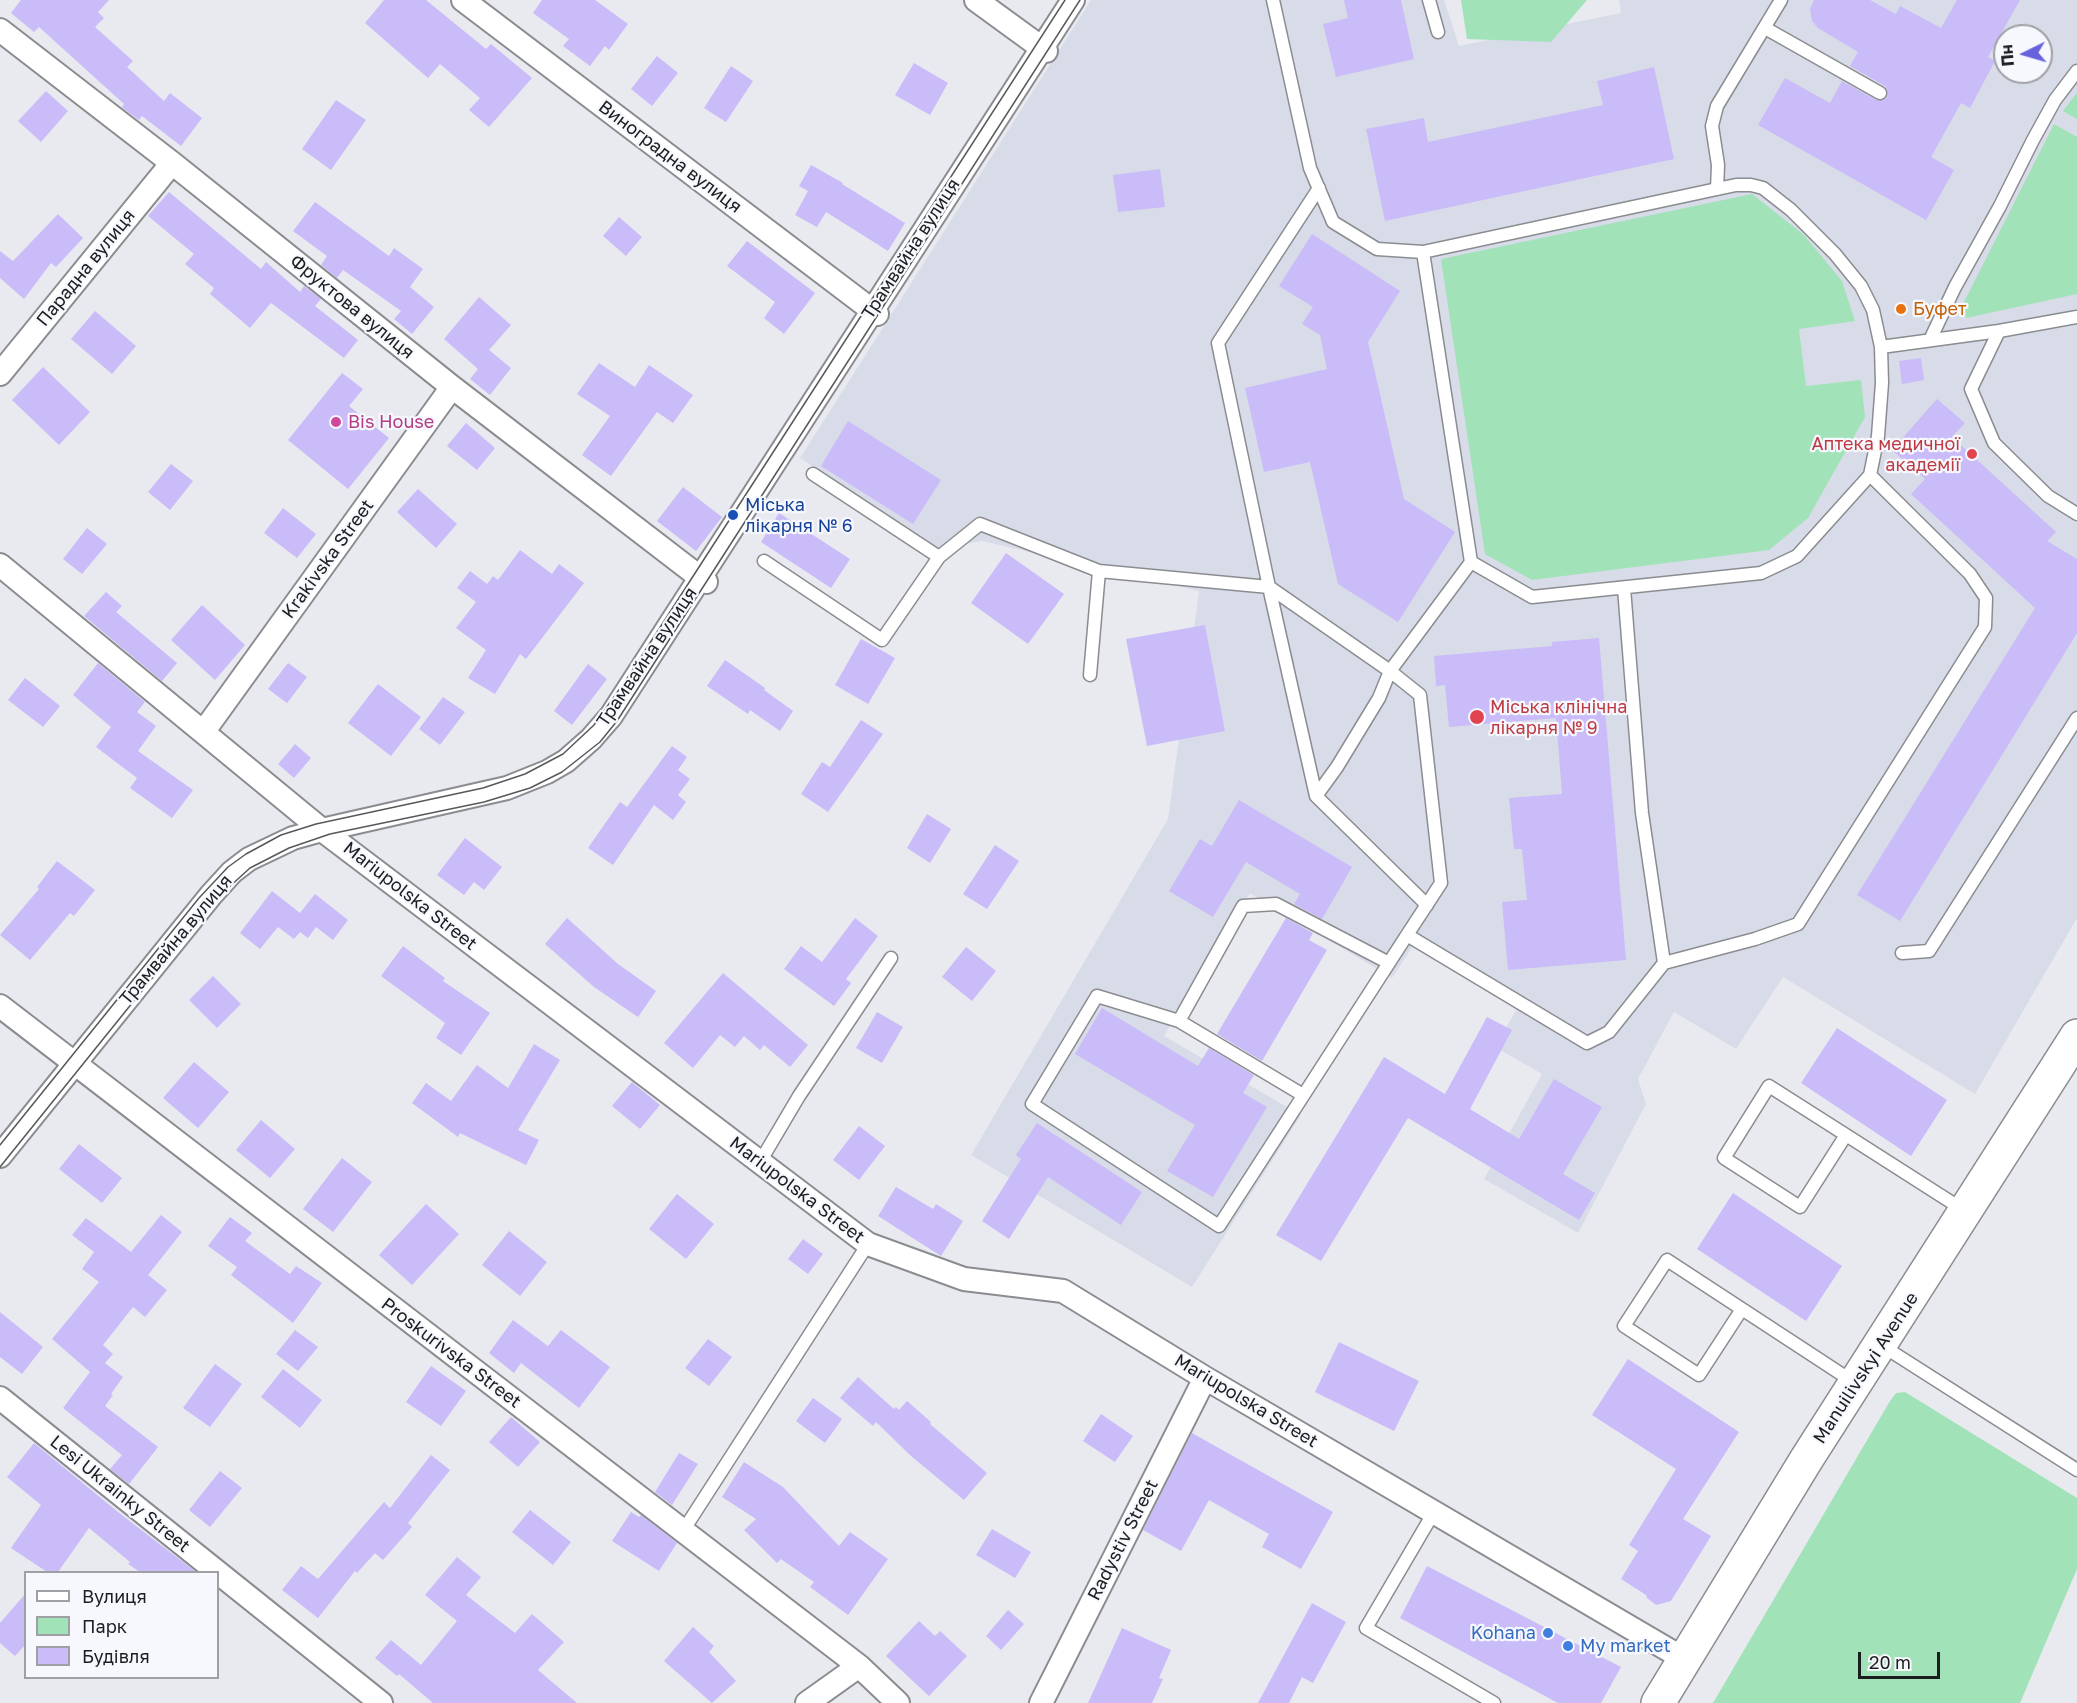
<!DOCTYPE html>
<html>
<head>
<meta charset="utf-8">
<style>
	body { margin:0 }
	#map { position:relative; width:2077px; height:1703px; overflow:hidden; background:#e9eaf0; font-family:"Golos Text",sans-serif }
	canvas { display:block }
	.legend { position:absolute; left:24px; top:1571px; width:195px; height:108px; box-sizing:border-box; background:#f6f8fd; border:2px solid #9fa0a4; margin:0; padding:8px 10px; list-style:none; font-size:18px; color:#1c1d1f }
	.legend li { display:flex; align-items:center; gap:12px; height:30px }
	.legend b { width:30px; border:2px solid #9fa0a4 }
	.north { position:absolute; left:1993px; top:24px; width:60px; height:60px; box-sizing:border-box; background:#f6f8fd; border:2px solid #9fa0a4; border-radius:50%; rotate:265deg; font-size:16px; font-weight:700; line-height:24px; text-align:center; color:#1c1d1f }
	.north::after { content:''; display:block; margin:auto; width:21px; height:27px; background:#6863dd; clip-path:polygon(50% 0,100% 100%,50% 72%,0 100%) }
	.scale { position:absolute; left:1858px; top:1652px; width:82px; height:27px; box-sizing:border-box; border:3px solid #1c1d1f; border-top:0; padding-left:8px; font-size:18px; line-height:21px; white-space:nowrap; color:#1c1d1f; -webkit-text-stroke:4px #f6f8fd; paint-order:stroke }
</style>
</head>
<body>
<div id="map">
<canvas width="2077" height="1703"></canvas>
<ul class="legend">
<li><b style="height:8px;background:#fff"></b>Вулиця</li>
<li><b style="height:16px;background:#a1e2b9"></b>Парк</li>
<li><b style="height:16px;background:#cabbf9"></b>Будівля</li>
</ul>
<div class="north">Пн</div>
<div class="scale">20 m</div>
</div>
<script>
const context = document.querySelector('canvas').getContext('2d');
context.lineJoin = 'round';
function fill(path, color) { context.fillStyle = color; context.fill(path, 'evenodd'); }
const shape = rows => new Path2D(rows.map(r => 'M' + r).join(''));
function strokePath(path, color, width, dash) { context.strokeStyle = color; context.lineWidth = width; context.lineCap = dash ? 'butt' : 'round'; context.setLineDash(dash || []); context.stroke(path); }
function write(font, color, halo, rows, align = 'center') {
  context.font = font + ' "Golos Text",sans-serif'; context.lineWidth = 4.5; context.setLineDash([]); context.textBaseline = 'middle'; context.strokeStyle = halo; context.fillStyle = color; for (const [text, x, y, turn = 0] of rows) {
    context.save(); context.translate(x, y); context.rotate((+turn || 0) * Math.PI / 180); context.textAlign = isNaN(turn) ? turn : align; if (halo) context.strokeText(text, 0, 0); context.fillText(text, 0, 0); context.restore();
  }
}
fill(shape([
	[1091,0,1444,0,1459,46,1621,13,1619,0,2077,0,2077,918,1975,1094,1783,977,1736,1049,1674,1012,1638,1079,1646,1104,1578,1233,1484,1179,1542,1074,1495,1047,1518,1007,1413,946,1392,978,1250,893,1164,1036,1301,1115,1192,1287,971,1155,1168,819,1199,591,982,541,936,549,800,458],
	[2005,36,2041,36,2041,72,2005,72]
]), '#d8dce8');
fill(shape([
	[1461,0,1587,0,1551,42,1467,39],
	[2077,93,2077,119,2063,111],
	[2054,124,2077,137,2077,294,1966,318,1963,304],
	[1752,194,1803,234,1842,281,1855,321,1799,329,1806,386,1861,380,1865,417,1808,518,1769,550,1532,580,1485,554,1441,259],
	[1905,1392,2077,1498,2077,1569,2020,1703,1713,1703,1890,1401,1896,1393]
]), '#a1e2b9');
fill(shape([
	[21,0,109,0,98,12,104,18,95,27,133,61,127,67,164,101,170,93,202,118,181,146,142,116,139,120,124,109,122,107,124,104,39,27,34,32,11,13],
	[384,0,426,0,486,49,491,44,532,78,489,127,469,110,480,98,440,64,428,78,365,23],
	[542,0,595,0,628,24,609,50,605,46,590,66,563,46,569,39,533,13],
	[1344,0,1401,0,1414,59,1336,77,1323,24,1348,18],
	[1814,0,1870,0,1896,14,1900,6,1941,28,1957,0,2020,0,1988,57,1995,61,1970,108,1961,103,1931,157,1954,170,1926,220,1758,125,1785,78,1830,103,1842,81,1876,100,1884,100,1887,97,1888,92,1885,86,1850,66,1858,52,1818,28,1812,21,1810,9],
	[657,56,678,73,652,106,631,89],
	[914,63,948,83,930,115,895,95],
	[731,66,753,81,726,122,704,108],
	[1654,67,1674,159,1385,221,1366,129,1424,118,1428,142,1603,105,1597,81],
	[46,91,68,111,41,142,18,121],
	[336,100,366,120,331,170,302,149],
	[811,165,843,183,842,184,905,223,888,251,826,212,817,227,795,215,808,191,799,186],
	[1160,169,1165,207,1118,212,1113,175],
	[169,192,261,269,266,262,300,292,304,286,321,299,315,306,358,340,344,358,271,303,250,328,210,294,214,288,185,264,194,254,148,216],
	[315,202,389,256,394,248,423,269,410,287,434,307,412,334,394,319,401,311,343,270,337,278,321,265,327,256,293,231],
	[58,214,83,238,56,267,51,263,24,299,0,278,0,251,13,261],
	[619,217,642,237,626,256,603,236],
	[1312,234,1400,291,1368,342,1404,499,1455,532,1398,622,1338,584,1310,462,1264,472,1245,388,1327,369,1320,335,1302,324,1313,307,1279,286],
	[747,241,815,293,784,334,764,318,775,302,727,266],
	[479,297,511,325,489,350,511,368,490,395,470,379,478,369,444,339],
	[95,311,136,346,112,374,71,339],
	[1921,358,1924,380,1902,384,1899,361],
	[599,363,635,387,649,365,693,395,673,423,657,412,611,476,582,455,610,416,577,394],
	[43,367,90,412,59,445,12,400],
	[342,373,363,389,349,406,389,438,348,489,288,440],
	[1937,399,1965,423,1952,437,2056,532,2047,541,2077,559,2077,633,1900,921,1857,895,2035,608,1911,494,1925,479,1892,450],
	[848,421,941,480,913,524,821,466],
	[466,423,495,448,477,470,447,446],
	[171,464,193,481,170,510,148,492],
	[683,487,722,517,696,551,657,521],
	[418,489,457,524,436,548,397,512],
	[283,508,316,534,297,558,264,533],
	[779,513,850,559,831,588,761,542],
	[87,528,107,544,82,574,63,559],
	[520,550,552,574,559,564,584,583,526,659,520,654,495,694,468,678,486,650,456,628,476,602,457,588,470,571,487,584,493,576,498,580],
	[1006,553,1064,594,1028,644,971,603],
	[106,592,122,606,116,612,177,663,162,681,84,616],
	[202,605,245,645,215,680,171,640],
	[1205,625,1225,731,1147,746,1126,639],
	[1599,638,1626,960,1508,970,1502,902,1527,900,1522,849,1514,849,1509,798,1562,794,1556,718,1449,727,1445,685,1436,686,1434,656,1552,646,1552,642],
	[861,639,895,658,868,704,835,685],
	[725,660,765,688,764,690,793,711,780,731,750,710,748,714,707,686],
	[98,663,145,702,137,712,156,726,138,751,193,790,172,818,130,788,137,778,96,747,111,727,73,695],
	[288,663,307,677,287,703,268,689],
	[588,664,607,679,572,725,554,711],
	[25,678,60,706,43,727,8,700],
	[378,684,421,717,391,756,348,723],
	[443,697,465,712,440,745,419,729],
	[861,720,883,734,828,812,801,794,822,762,830,767],
	[295,744,311,758,294,778,278,764],
	[672,746,687,757,678,770,690,779,678,795,686,802,673,820,654,805,613,865,588,848,620,802,627,807],
	[1239,800,1352,867,1322,919,1294,904,1300,894,1246,862,1213,917,1169,891,1200,839,1212,846],
	[927,814,951,829,930,863,907,848],
	[465,838,502,867,484,890,474,882,464,895,437,875],
	[995,845,1019,861,987,909,963,894],
	[57,861,95,890,74,916,70,913,30,960,0,935,39,889,37,887],
	[272,891,300,913,315,894,348,920,333,940,316,927,308,938,300,932,294,939,278,927,260,949,240,933],
	[567,918,618,964,656,991,638,1017,594,987,545,944],
	[855,918,878,936,846,979,851,983,834,1006,784,969,801,946,822,962],
	[1286,918,1313,933,1309,940,1327,950,1262,1061,1217,1034],
	[403,946,445,978,443,981,490,1013,461,1055,436,1038,445,1023,381,976],
	[966,947,996,971,972,1001,942,977],
	[723,973,808,1045,790,1067,764,1045,760,1050,744,1036,735,1047,720,1035,693,1068,664,1043],
	[213,976,241,1004,217,1028,189,1000],
	[1102,1008,1198,1066,1209,1048,1254,1075,1243,1093,1267,1107,1213,1197,1167,1171,1195,1125,1075,1054],
	[877,1012,903,1027,882,1063,856,1048],
	[1487,1017,1512,1030,1470,1109,1519,1139,1554,1079,1602,1107,1563,1174,1595,1193,1579,1220,1408,1118,1321,1261,1276,1235,1384,1057,1445,1094],
	[1837,1028,1947,1100,1911,1156,1801,1083],
	[534,1044,560,1060,518,1130,539,1140,526,1165,460,1133,458,1137,412,1103,426,1083,451,1101,477,1065,508,1088],
	[194,1062,229,1092,198,1128,163,1098],
	[632,1082,660,1105,640,1129,612,1106],
	[261,1120,295,1149,270,1178,236,1150],
	[1037,1123,1142,1192,1121,1225,1048,1177,1009,1239,982,1221,1021,1159,1016,1155],
	[859,1126,885,1146,859,1180,833,1160],
	[79,1144,122,1178,102,1203,59,1169],
	[342,1158,372,1182,333,1232,303,1209],
	[896,1187,933,1209,936,1204,963,1221,941,1256,878,1216],
	[1733,1193,1842,1266,1806,1321,1697,1249],
	[677,1194,714,1224,686,1259,649,1229],
	[426,1204,459,1234,412,1285,379,1255],
	[161,1215,182,1232,148,1275,167,1290,145,1317,133,1307,103,1345,113,1354,105,1363,123,1377,111,1394,113,1395,105,1406,158,1447,129,1484,110,1469,122,1455,63,1408,90,1372,52,1339,99,1282,82,1269,94,1252,72,1235,86,1218,131,1252],
	[230,1217,252,1233,245,1241,290,1274,296,1266,322,1283,293,1323,231,1275,237,1267,208,1246],
	[509,1231,547,1262,520,1296,482,1265],
	[803,1239,823,1254,808,1274,788,1259],
	[0,1312,43,1347,22,1374,0,1357],
	[513,1320,548,1346,561,1330,610,1367,579,1408,521,1363,514,1373,489,1353],
	[295,1330,318,1347,298,1371,276,1354],
	[708,1339,732,1357,709,1386,685,1368],
	[1339,1342,1419,1381,1394,1431,1315,1392],
	[1628,1359,1739,1432,1683,1519,1711,1536,1671,1601,1656,1605,1647,1598,1646,1595,1621,1579,1638,1551,1629,1545,1676,1469,1592,1415],
	[215,1364,242,1384,210,1427,183,1408],
	[431,1366,466,1391,441,1426,406,1402],
	[283,1369,322,1400,300,1428,261,1397],
	[858,1377,894,1409,896,1407,899,1410,907,1401,931,1422,930,1424,987,1473,964,1500,911,1456,876,1422,873,1426,840,1398],
	[813,1398,842,1419,825,1443,796,1421],
	[1101,1414,1133,1436,1115,1462,1083,1441],
	[511,1417,540,1442,518,1467,489,1442],
	[1192,1433,1333,1512,1301,1569,1262,1547,1269,1534,1209,1500,1181,1551,1143,1530],
	[34,1443,118,1512,196,1572,140,1572,128,1564,130,1562,89,1528,58,1572,47,1572,11,1548,41,1505,7,1477],
	[679,1453,698,1464,672,1505,655,1492],
	[431,1455,450,1470,408,1523,412,1527,383,1560,375,1553,357,1573,355,1571,318,1618,282,1590,301,1566,318,1579,384,1502,390,1508],
	[744,1462,783,1487,839,1546,850,1532,888,1559,848,1615,810,1587,814,1582,781,1559,777,1563,744,1530,756,1519,722,1497],
	[220,1471,242,1488,210,1527,189,1510],
	[530,1510,571,1542,553,1565,512,1532],
	[631,1512,639,1517,641,1515,677,1543,659,1571,612,1541],
	[992,1529,1031,1552,1015,1578,976,1555],
	[457,1557,481,1577,466,1595,515,1633,532,1614,564,1642,538,1670,577,1703,433,1703,399,1674,397,1676,375,1658,391,1640,421,1665,457,1621,425,1595],
	[1427,1566,1621,1667,1601,1703,1558,1703,1400,1618],
	[26,1593,26,1644,15,1656,0,1643,0,1623],
	[1312,1603,1346,1622,1313,1683,1302,1677,1289,1703,1258,1703],
	[1008,1610,1024,1624,1001,1650,986,1636],
	[919,1621,935,1636,940,1631,967,1656,929,1696,886,1656],
	[693,1627,714,1646,709,1652,736,1681,712,1703,664,1661],
	[1122,1628,1171,1650,1159,1678,1163,1679,1152,1703,1088,1703]
]), '#cabbf9');
const service = shape([
	[1273,0,1310,168,1333,222,1377,249,1423,252,1717,189,1736,185,1751,185,1763,188,1791,210,1835,254,1861,286,1873,310,1881,347,1999,331],
	[1429,0,1438,32],
	[1765,28,1880,93],
	[1319,188,1218,343,1269,587,1390,671,1471,562],
	[1717,189,1718,165,1712,126,1717,106,1781,0],
	[1423,252,1471,562,1532,597,1761,573,1797,556,1870,475],
	[2077,317,1999,331,1971,389,1994,443,2048,496,2077,514],
	[1930,340,1955,287,2000,206,2033,140,2055,100,2077,71],
	[813,474,939,557,980,524,1099,571],
	[764,561,882,640,939,557],
	[1624,588,1642,813,1664,963],
	[1090,675,1099,571,1269,587,1316,796,1427,905],
	[1316,796,1337,767,1379,698,1390,671,1420,695,1441,883,1407,935],
	[1902,953,1929,951,2077,718],
	[1179,1021,1243,906,1276,904,1389,963],
	[1303,1095,1179,1021,1097,996,1032,1104,1219,1226,1407,935,1587,1043,1609,1032,1664,963,1755,939,1798,924,1985,627,1986,598,1970,574,1870,475,1878,436,1882,383,1881,347],
	[1846,1135,1800,1207,1724,1158,1769,1086,1846,1135,1965,1211],
	[760,1162,799,1096,891,958],
	[1742,1309,1699,1375,1624,1326,1667,1260,1855,1383],
	[1881,1345,2077,1470],
	[1434,1512,1366,1628,1494,1703],
	[683,1531,868,1244]
]);
const minor = shape([
	[463,0,877,314],
	[976,0,1046,51],
	[0,30,172,163,452,387,706,582],
	[0,374,172,163],
	[0,565,322,830,868,1244,964,1279,1063,1291,1205,1378,1684,1659],
	[204,731,452,387],
	[0,1006,859,1666,898,1703],
	[0,1156,211,895,232,872,249,859,293,838,322,830,507,788,547,772,566,761,591,739,611,716,1073,0],
	[0,1398,381,1703],
	[807,1703,859,1666],
	[1041,1703,1205,1378]
]);
const secondary = shape([
	[1658,1703,1806,1460,2077,1036]
]);
strokePath(service, '#8a8c90', 15);
strokePath(minor, '#8a8c90', 26);
strokePath(secondary, '#8a8c90', 36);
strokePath(service, '#fff', 12);
strokePath(minor, '#fff', 22);
strokePath(secondary, '#fff', 33);
strokePath(shape([
	[0,1145,199,898,228,867,246,854,281,835,316,824,483,788,525,774,563,754,594,725,628,677,1065,0],
	[0,1167,216,899,250,868,289,848,330,834,484,802,530,788,562,772,600,742,617,721,1080,0]
]), '#57585b', 1.5);
for (const [x, y, r, color] of [
	[1901,309,6,"#e8710a"],
	[336,422,6,"#d1479c"],
	[1972,454,6,"#e0444e"],
	[733,515,6,"#1a4fb4"],
	[1477,717,8,"#e0444e"],
	[1548,1633,6,"#3f7fe0"],
	[1568,1646,6,"#3f7fe0"]
]) { const dot = new Path2D(); dot.arc(x, y, r, 0, 2 * Math.PI); context.fillStyle = color; context.fill(dot); strokePath(dot, '#f6f8fd', 2); }
write('18px', '#1c1d1f', '#f6f8fd', [
	["Виноградна вулиця",670,157,37],
	["Трамвайна вулиця",911,249,-57],
	["Парадна вулиця",86,268,-51],
	["Фруктова вулиця",352,307,39],
	["Krakivska Street",328,559,-54],
	["Трамвайна вулиця",647,657,-56],
	["Mariupolska Street",410,896,38],
	["Трамвайна вулиця",176,940,-50],
	["Mariupolska Street",797,1190,37],
	["Proskurivska Street",451,1353,37],
	["Manuilivskyi Avenue",1866,1368,-57],
	["Mariupolska Street",1246,1401,31],
	["Lesi Ukrainky Street",120,1494,39],
	["Radystiv Street",1123,1540,-63]
]);
write('18px', '#c56008', '#f6f8fd', [
	["Буфет",1913,309]
], 'left');
write('18px', '#b23c85', '#f6f8fd', [
	["Bis House",348,422]
], 'left');
write('18px', '#be3a42', '#f6f8fd', [
	["Аптека медичної",1960,444],
	["академії",1960,465],
	["Міська клінічна",1490,707,"left"],
	["лікарня № 9",1490,728,"left"]
], 'right');
write('18px', '#164399', '#f6f8fd', [
	["Міська",745,505],
	["лікарня № 6",745,526]
], 'left');
write('18px', '#366cbe', '#f6f8fd', [
	["Kohana",1536,1633],
	["My market",1580,1646,"left"]
], 'right');
</script>
</body>
</html>
